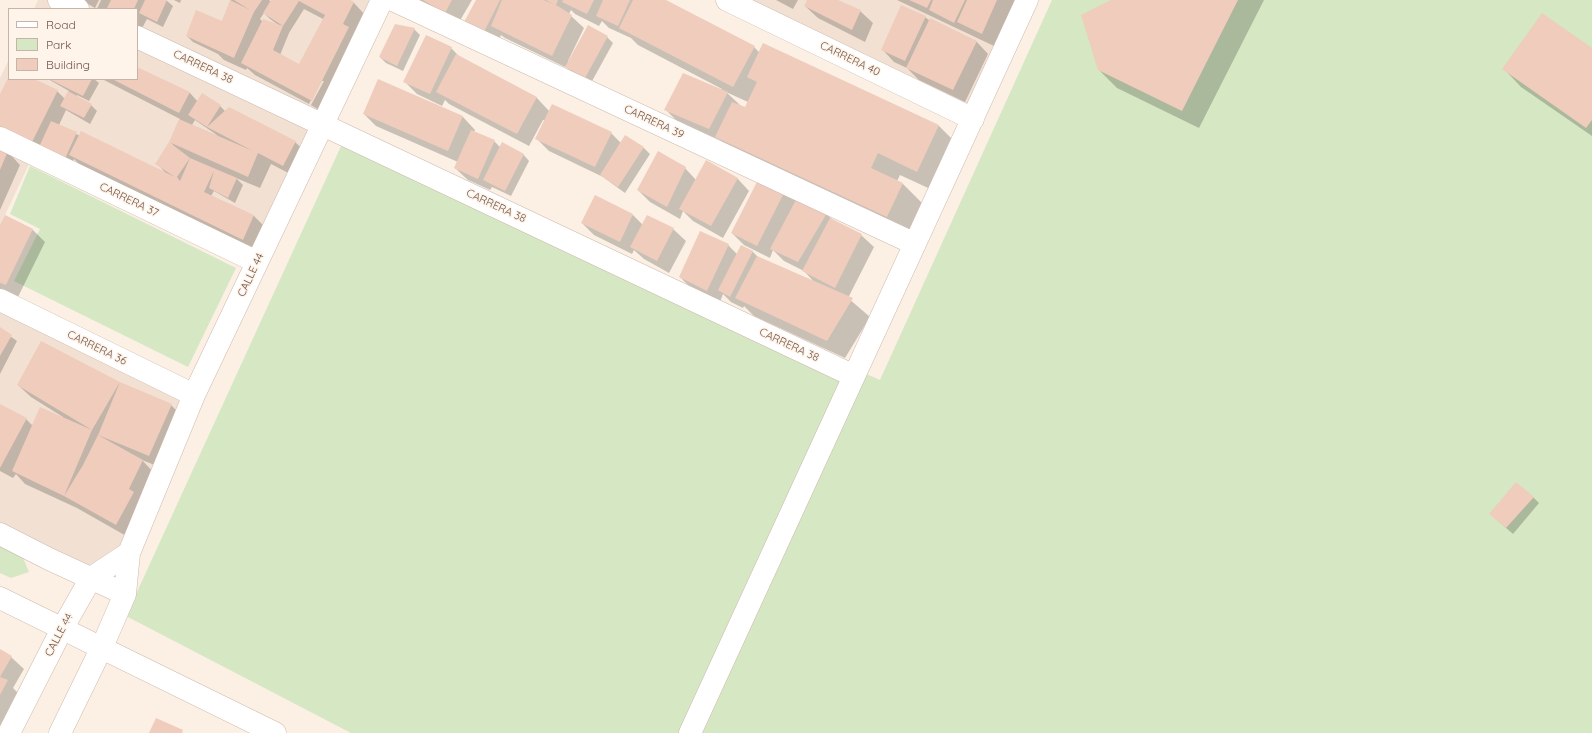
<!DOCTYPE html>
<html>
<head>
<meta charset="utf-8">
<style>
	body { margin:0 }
	#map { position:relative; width:1592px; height:733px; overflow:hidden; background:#fbf0e3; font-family:Quicksand,sans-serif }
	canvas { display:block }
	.legend { position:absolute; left:8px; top:8px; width:130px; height:72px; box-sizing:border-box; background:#fef4e9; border:1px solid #c6b4aa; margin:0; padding:5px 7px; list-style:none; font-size:12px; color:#71554b }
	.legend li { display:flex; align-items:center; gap:8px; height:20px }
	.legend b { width:20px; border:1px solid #c6b4aa }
</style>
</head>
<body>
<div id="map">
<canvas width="1592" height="733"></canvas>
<ul class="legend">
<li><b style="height:5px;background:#fff"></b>Road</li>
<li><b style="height:11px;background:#d5e7c3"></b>Park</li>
<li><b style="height:11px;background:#efccbc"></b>Building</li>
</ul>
</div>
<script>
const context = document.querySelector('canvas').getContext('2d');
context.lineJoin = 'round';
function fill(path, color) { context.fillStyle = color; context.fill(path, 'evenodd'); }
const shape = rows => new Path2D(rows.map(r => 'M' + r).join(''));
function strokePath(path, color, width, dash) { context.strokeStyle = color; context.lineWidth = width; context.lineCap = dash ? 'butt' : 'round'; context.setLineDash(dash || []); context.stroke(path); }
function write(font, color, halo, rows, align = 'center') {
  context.font = font + ' Quicksand,sans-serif'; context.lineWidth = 3; context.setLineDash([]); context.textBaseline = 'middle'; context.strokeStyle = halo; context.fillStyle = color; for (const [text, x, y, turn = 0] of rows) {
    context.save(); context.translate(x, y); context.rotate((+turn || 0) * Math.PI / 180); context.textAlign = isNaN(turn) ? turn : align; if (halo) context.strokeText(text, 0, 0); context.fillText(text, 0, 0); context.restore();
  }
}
fill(shape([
	[38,0,382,0,257,262,0,138,0,78,9,59,9,79,137,79,137,9,34,9],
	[727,0,1027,0,973,119],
	[0,145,31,160,5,215,33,229,6,285,0,283],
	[0,300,194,395,109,576,0,523]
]), '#f2e1d2');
fill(shape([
	[1052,0,1592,0,1592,733,351,733,126,616,342,144,880,380],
	[30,166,236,268,188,367,14,281,40,229,10,214],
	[0,541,20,551,29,572,11,578,0,573]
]), '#d5e7c3');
fill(shape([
	[81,0,99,0,95,8],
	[101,0,166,0,173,6,163,27,147,19,141,30,137,28,137,9,97,9],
	[174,0,181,0,180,3],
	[231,0,269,0,271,2,272,0,347,0,354,3,366,16,324,113,311,105,324,81,321,81,309,104,255,75,247,68,246,70,224,60,218,54,193,42,187,36,222,22],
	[304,9,325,20,300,65,280,55,289,33],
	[264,13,270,19,280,26,263,22,260,19],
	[417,0,472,0,458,24],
	[477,0,664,0,754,47,759,52,763,44,939,126,961,148,939,193,900,175,897,181,903,184,925,206,909,238,739,159,720,140,678,122,666,110,722,89,638,45,631,38,609,28,602,21,599,26,575,14,571,10,569,14,584,28,568,61,570,61,607,37,613,43,591,83,573,73,565,66,565,67,505,38,501,35,496,46,477,37],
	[726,92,748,102,745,109,740,105],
	[776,0,798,0,793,9],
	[808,0,836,0,860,11,873,23,865,42,818,18,805,6],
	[897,0,1015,0,994,46],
	[1114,0,1264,0,1199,128,1117,88,1099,70],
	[925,17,930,21,976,41,988,54,965,102,919,80,907,68,894,62,882,49],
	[414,29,420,35,403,71,386,63,380,57],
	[451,48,462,59,536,97,549,111,611,133,621,143,626,137,644,148,650,154,625,193,603,177,549,151,536,138,545,120,543,120,529,146,449,104,445,100,442,106,417,94,405,82],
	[1592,49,1592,136,1521,87,1504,69],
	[137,68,190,93,198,102,220,106,225,111,295,142,308,154,296,177,271,164,260,188,236,178,243,185,235,203,214,191,211,196,254,216,272,234,260,257,88,173,74,159,71,166,0,135,0,97,9,78,32,79,57,91,65,99,69,91,48,79,94,79,99,83,89,101,77,95,76,97,91,105,97,111,90,124,66,110,59,125,80,136,165,172,156,163,173,145,170,142,180,119,102,79,137,79],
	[195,120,214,133,218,136,192,125],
	[378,81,463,117,475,130,474,132,494,141,500,147,523,154,529,161,511,196,492,187,490,190,468,180,455,168,458,162,376,126,364,114],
	[0,149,8,152,20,165,0,210],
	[685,168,696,180,737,178,749,191,723,238,693,221,683,211,680,219,650,202,638,190],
	[760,177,826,214,833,220,861,235,874,247,848,298,870,317,845,358,754,316,744,306,743,308,731,302,723,294,720,302,693,290,680,277,728,245,737,254,742,246,753,252,758,257,815,283,804,271,784,261,773,250,770,258,744,245,732,233],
	[633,215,643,225,673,229,686,241,669,273,644,259,634,250,632,254,594,235,582,223],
	[0,227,33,230,45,242,18,297,0,289],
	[0,329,17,341,0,374],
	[42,342,119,383,171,405,183,417,162,468,142,460,154,473,128,537,77,508,25,484,16,474,13,478,0,471,0,405,26,419,33,426,63,417,31,397,18,385],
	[1533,497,1539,503,1513,534,1497,520],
	[0,650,11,657,24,669,13,688,19,694,0,727]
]), '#0003');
fill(shape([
	[111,0,138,0,134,9,109,9,107,8],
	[145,0,167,0,157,22,139,13],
	[230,0,250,10,234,0,262,0,254,12,234,58,186,36,196,10,222,21],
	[271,0,350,0,354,2,343,24,349,27,312,101,241,63,263,19,283,26,263,13],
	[299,1,325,15,299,64,273,50,283,26],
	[423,0,452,0,445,13],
	[476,0,500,0,483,34,463,24],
	[502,0,543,0,554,4,546,0,558,0,556,5,572,15,552,56,491,26],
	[563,0,594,0,587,14,562,2],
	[603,0,630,0,618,26,596,16],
	[633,0,666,0,755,46,733,87,619,28],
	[807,0,838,0,861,10,852,30,804,6],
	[909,0,931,0,927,8],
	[933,0,965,0,954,23,929,10],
	[967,0,997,0,982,34,957,22],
	[1111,0,1238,0,1182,111,1098,70,1081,15],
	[901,5,926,16,905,61,881,50],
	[1542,13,1592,48,1592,120,1586,128,1502,69],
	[930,18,977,41,953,90,906,68],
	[395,24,415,28,397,66,379,57],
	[588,25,608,36,585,78,565,67],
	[426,35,452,47,430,94,403,82],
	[763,43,939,125,917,172,878,153,871,168,903,183,887,217,715,137,732,102,745,107,757,82,747,77],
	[456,54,537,97,517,134,436,92],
	[137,67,190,92,179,113,112,79,137,79],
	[683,73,728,92,709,129,664,110],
	[9,76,9,79,34,79,58,90,31,144,0,129,0,94],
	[49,79,92,79,83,96],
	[378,79,463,116,448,151,363,114],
	[68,91,92,104,84,118,60,106],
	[202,93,221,105,207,127,188,115],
	[552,104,612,132,595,167,535,139],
	[229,107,296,141,283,166,258,153,248,177,169,142,179,119,253,151,207,127],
	[51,121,77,132,64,161,38,149],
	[471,130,495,140,478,179,454,168],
	[81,131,175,177,155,164,169,142,190,158,177,177,180,181,190,158,237,178,228,198,209,188,214,171,204,192,254,215,243,240,69,155],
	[625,135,644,147,618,187,600,175],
	[502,142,524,154,505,191,483,180],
	[0,148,8,151,0,170],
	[658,151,686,167,667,207,637,190],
	[706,160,738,178,711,226,679,209],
	[760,176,786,189,757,246,731,233],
	[595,195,633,214,620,242,581,223],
	[797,198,827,213,798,262,770,249],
	[5,215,33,229,6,285,0,283,0,225],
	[647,215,674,228,657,261,630,247],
	[830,218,862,234,835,288,802,271],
	[700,231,729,244,707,291,679,277],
	[741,245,753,251,730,297,718,290],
	[757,256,853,298,827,341,735,298],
	[0,327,12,335,0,356],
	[41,341,120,382,172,404,149,456,98,435,143,460,129,489,134,492,116,525,64,496,12,471,40,407,92,430,17,385],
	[120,382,98,435,83,465,64,496,92,430],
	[0,404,27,418,0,468],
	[1516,482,1534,497,1506,528,1489,514],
	[0,649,12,656,0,677,8,680,0,695],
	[156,718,183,730,182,733,149,733]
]), '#efccbc');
const minor = shape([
	[59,0,78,9],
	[393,0,915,244],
	[727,0,973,119],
	[137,37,854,376],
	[0,138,257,262],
	[0,300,194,395],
	[0,534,49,559,125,594],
	[0,598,275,733],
	[9,733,62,629,91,578,129,553],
	[60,733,102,647,125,594,129,553,194,395,382,0],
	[690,733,1027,0]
]);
strokePath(minor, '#ceb9ad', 23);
strokePath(minor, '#fff', 22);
write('11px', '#71554b', '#fef4e9', [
	["CARRERA 40",850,59,26],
	["CARRERA 38",203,67,25],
	["CARRERA 39",654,122,25],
	["CARRERA 37",129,200,26],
	["CARRERA 38",496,206,25],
	["CALLE 44",251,275,-65],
	["CARRERA 38",789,345,25],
	["CARRERA 36",97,348,26],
	["CALLE 44",59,635,-62]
]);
</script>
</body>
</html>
